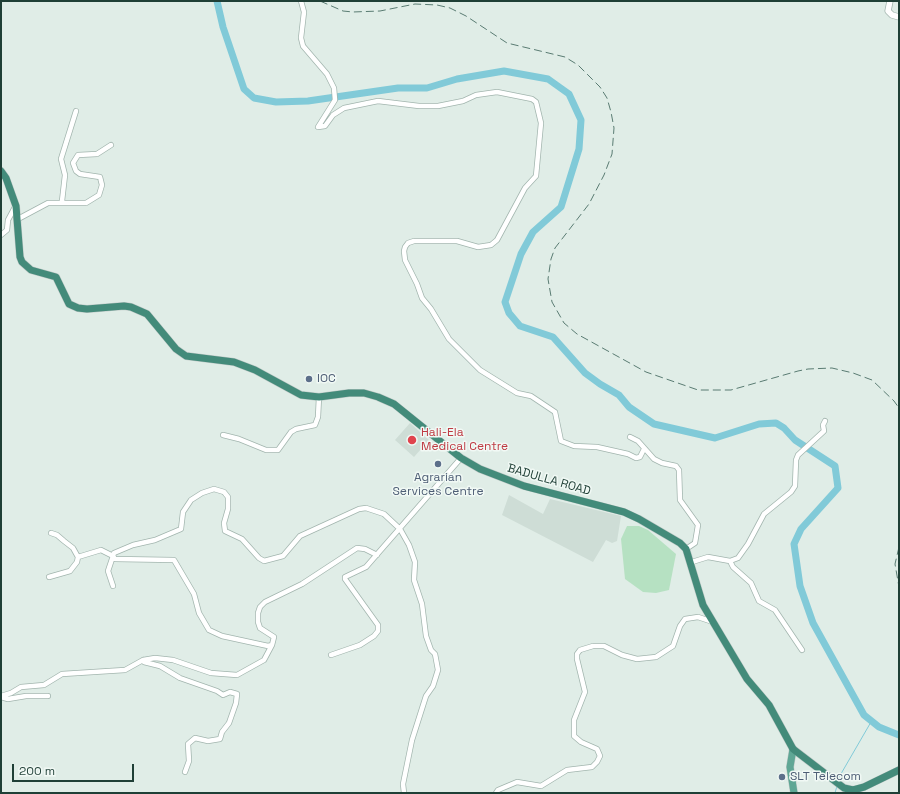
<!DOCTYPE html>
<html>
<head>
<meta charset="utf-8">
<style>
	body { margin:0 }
	#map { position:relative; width:900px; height:794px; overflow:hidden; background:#e0ede7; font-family:"Space Grotesk",sans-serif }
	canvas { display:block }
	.frame { position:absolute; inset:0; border:2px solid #1f3f36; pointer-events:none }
	.scale { position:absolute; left:12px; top:764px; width:122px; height:18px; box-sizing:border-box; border:2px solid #1f3f36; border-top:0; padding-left:5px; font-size:12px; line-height:14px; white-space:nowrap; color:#1f3f36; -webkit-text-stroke:3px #f1f9f5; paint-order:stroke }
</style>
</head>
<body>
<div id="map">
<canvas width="900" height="794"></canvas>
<div class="frame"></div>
<div class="scale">200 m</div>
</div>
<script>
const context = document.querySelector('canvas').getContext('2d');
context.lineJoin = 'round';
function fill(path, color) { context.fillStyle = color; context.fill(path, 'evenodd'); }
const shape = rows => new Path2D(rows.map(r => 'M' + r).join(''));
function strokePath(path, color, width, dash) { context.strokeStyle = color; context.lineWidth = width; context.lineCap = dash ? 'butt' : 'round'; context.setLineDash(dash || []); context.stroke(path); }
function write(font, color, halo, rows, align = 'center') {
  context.font = font + ' "Space Grotesk",sans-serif'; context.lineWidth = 3; context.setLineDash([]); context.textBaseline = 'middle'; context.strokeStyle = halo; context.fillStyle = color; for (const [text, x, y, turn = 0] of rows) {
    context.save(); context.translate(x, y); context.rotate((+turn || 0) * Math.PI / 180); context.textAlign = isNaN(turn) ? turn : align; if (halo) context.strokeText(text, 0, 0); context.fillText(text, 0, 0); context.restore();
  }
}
fill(shape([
	[410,423,429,440,414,457,395,440],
	[509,495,543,514,550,499,621,516,617,541,612,543,606,540,593,562,502,515]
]), '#ceddd6');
fill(shape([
	[627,526,639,526,648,530,676,554,669,590,656,593,643,592,625,579,621,539]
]), '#b6e1c2');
strokePath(shape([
	[838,779,871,722],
	[835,793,837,786]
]), '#81cad8', 1);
strokePath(shape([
	[217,1,223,27,244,89,254,98,276,102,308,101,398,88,427,88,457,79,504,71,548,79,569,94,581,120,579,149,561,207,533,232,521,254,505,302,509,313,520,326,553,337,585,373,600,384,619,395,629,407,654,424,715,438,759,424,776,423,784,428,795,440,835,466,838,488,801,529,794,544,800,586,813,623,864,715,879,727,899,735]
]), '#81cad8', 7);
const minor = shape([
	[301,1,304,12,301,38,303,46,327,74,334,88,335,100,318,127,325,126,333,115,344,108,378,101,419,106,438,106,463,101,476,95,497,92,532,99,536,102,541,123,536,176,525,188,497,240,491,245,478,247,457,241,414,241,408,243,405,247,404,251,405,260,417,284,422,298,431,309,449,339,480,370,517,393,531,396,555,412,561,441,574,446,597,447,628,454,636,458,640,457,644,449],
	[62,201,65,175,61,159,76,111],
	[18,219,48,203,86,203,99,195,102,185,100,177,80,174,76,171,73,163,78,155,97,154,111,145],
	[1,235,7,230,8,220,15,207],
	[223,435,239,439,266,450,278,450,291,432,296,429,315,425,318,417,319,397],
	[630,437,638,441,654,459,662,463,676,466,679,470,680,500,698,525,695,543,686,549],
	[51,533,57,535,64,541,73,548,78,557,101,550,113,556,108,571,113,586],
	[377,555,365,549,357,548,302,584,265,602,260,607,258,613,258,622,260,628,274,637,272,645,268,646,222,636,209,630,199,613,194,594,174,560,115,559,113,556,114,553,133,545,155,540,181,529,183,512,191,500,202,493,214,489,224,492,228,497,228,509,224,523,225,531,242,539,259,558,264,561,283,556,300,536,359,509,366,508,384,514,400,529,409,545,415,562,414,580,422,604,426,636,431,650,435,654,438,670,433,686,426,696,412,740,403,784,404,793],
	[730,561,733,567,751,583,759,601,775,610,802,650],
	[692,562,708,557,730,561,738,558,748,544,764,514,791,492,795,486,796,460,798,455,824,431,823,425,825,421],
	[49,577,70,571,77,562,78,557],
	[331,655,360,645,374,636,378,631,378,625,345,579,345,577,366,567,461,458],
	[1,696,11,693,21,687,44,685,62,674,125,670,143,660],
	[1,697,8,699,26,696,48,696],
	[185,772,189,761,188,744,195,738,208,741,220,739,222,732,229,723,236,703,237,694,230,692,223,695,217,691,180,678,160,666,144,662,143,660,155,658,173,660,211,673,237,675,264,660,272,645],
	[496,793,498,790,517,782,541,786,567,770,592,767,597,762,600,756,597,749,581,742,574,736,574,720,585,692,577,659,577,654,580,650,593,646,604,646,622,655,637,659,656,657,673,646,680,626,685,619,698,617,713,622]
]);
const tertiary = shape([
	[890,1,888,11,892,15,899,17]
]);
const primary = shape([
	[793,749,790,767,794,793]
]);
const trunk = shape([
	[1,171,6,178,16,206,20,257,22,262,31,270,56,277,69,304,78,308,87,309,124,306,131,307,147,314,176,349,186,356,234,362,255,370,301,395,319,397,349,393,364,393,378,397,394,404,461,458,480,469,524,486,624,512,639,519,680,543,686,549,703,605,747,679,769,705,793,749,844,788,853,790,864,787,899,770]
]);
strokePath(minor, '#a2b5ae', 6);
strokePath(tertiary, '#a2b5ae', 7);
strokePath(primary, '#c0c9c7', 8);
strokePath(trunk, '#c0c9c7', 8);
strokePath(minor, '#fff', 4.5);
strokePath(tertiary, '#fff', 5.5);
strokePath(primary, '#5fa795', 7);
strokePath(trunk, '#438b7a', 7);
strokePath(shape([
	[320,1,343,11,353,12,380,11,415,4,437,5,450,8,466,16,507,43,565,57,578,65,600,87,607,98,611,112,614,128,612,154,604,175,589,204,555,248,551,259,548,279,552,302,564,323,577,334,646,372,698,390,731,390,798,371,808,369,832,368,853,373,872,380,894,401,899,408],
	[899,547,895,564,899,587]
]), '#597b72', 1, [8, 4]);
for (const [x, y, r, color] of [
	[309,379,4,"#5c6f8a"],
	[412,440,5,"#e0444e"],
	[438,464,4,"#5c6f8a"],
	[782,777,4,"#5c6f8a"]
]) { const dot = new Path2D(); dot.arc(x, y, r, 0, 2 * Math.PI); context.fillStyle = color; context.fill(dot); strokePath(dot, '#f1f9f5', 1.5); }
write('12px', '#4e5e75', '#f1f9f5', [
	["IOC",317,379],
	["Agrarian",438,478,"center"],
	["Services Centre",438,492,"center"],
	["SLT Telecom",790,777]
], 'left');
write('12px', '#be3a42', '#f1f9f5', [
	["Hali-Ela",421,433],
	["Medical Centre",421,447]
], 'left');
write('12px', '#1f3f36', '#f1f9f5', [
	["BADULLA ROAD",549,480,16]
]);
</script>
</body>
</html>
